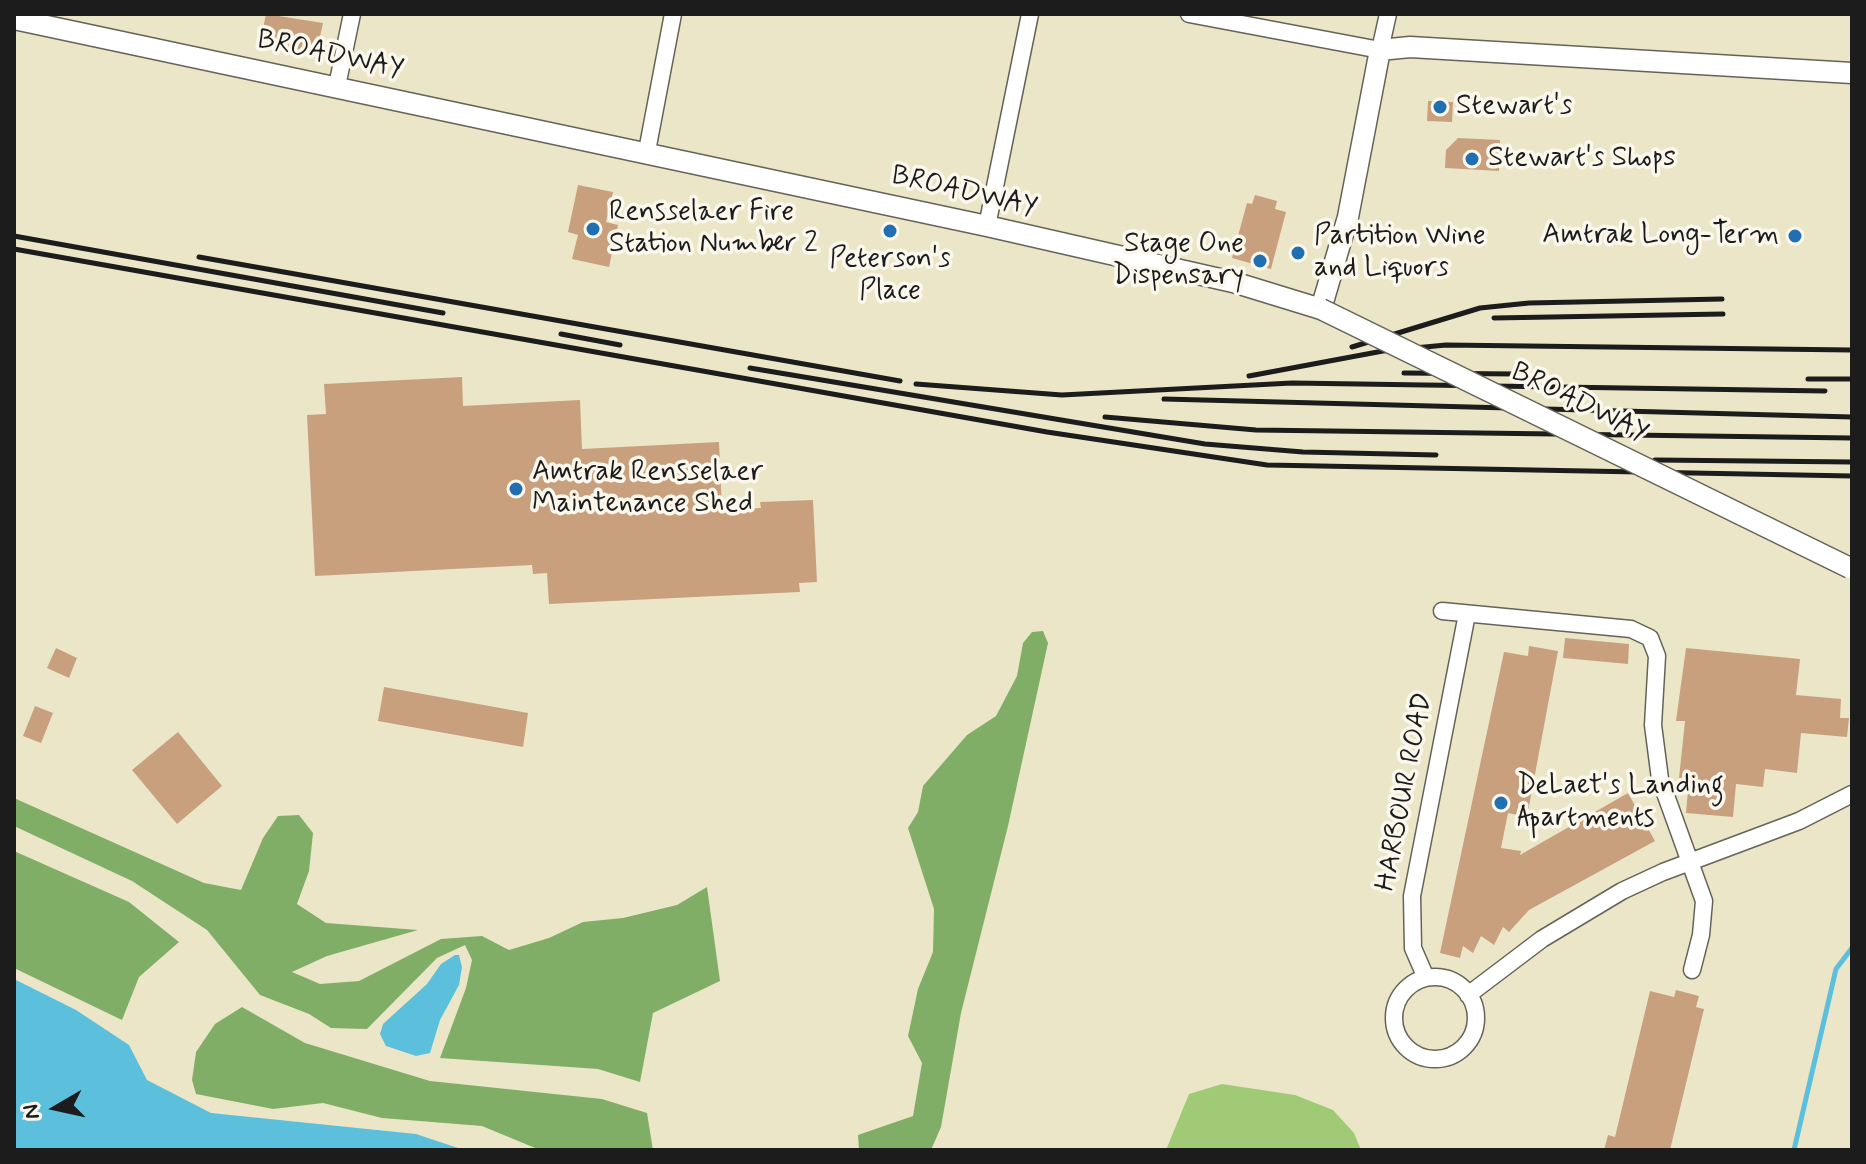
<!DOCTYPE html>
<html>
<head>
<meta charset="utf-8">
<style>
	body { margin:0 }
	#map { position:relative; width:1866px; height:1164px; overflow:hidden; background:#ece6c8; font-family:Mynerve,sans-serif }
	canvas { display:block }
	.frame { position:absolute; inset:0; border:16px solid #1c1c1c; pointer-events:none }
	.north { position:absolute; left:16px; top:1068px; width:80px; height:80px; -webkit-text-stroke:6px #fbf7ec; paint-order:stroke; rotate:261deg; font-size:22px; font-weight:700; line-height:32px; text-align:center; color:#1c1c1c }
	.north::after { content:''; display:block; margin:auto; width:28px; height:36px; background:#1c1c1c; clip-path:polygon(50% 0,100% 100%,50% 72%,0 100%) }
</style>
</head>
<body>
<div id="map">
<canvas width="1866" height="1164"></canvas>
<div class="frame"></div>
<div class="north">N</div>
</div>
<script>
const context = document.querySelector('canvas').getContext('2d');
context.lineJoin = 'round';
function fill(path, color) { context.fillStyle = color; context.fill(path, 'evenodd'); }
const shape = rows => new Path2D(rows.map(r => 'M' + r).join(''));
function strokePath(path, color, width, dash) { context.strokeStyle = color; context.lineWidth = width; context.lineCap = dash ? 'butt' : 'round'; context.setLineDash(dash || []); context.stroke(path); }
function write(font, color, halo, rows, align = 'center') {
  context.font = font + ' Mynerve,sans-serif'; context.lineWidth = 7; context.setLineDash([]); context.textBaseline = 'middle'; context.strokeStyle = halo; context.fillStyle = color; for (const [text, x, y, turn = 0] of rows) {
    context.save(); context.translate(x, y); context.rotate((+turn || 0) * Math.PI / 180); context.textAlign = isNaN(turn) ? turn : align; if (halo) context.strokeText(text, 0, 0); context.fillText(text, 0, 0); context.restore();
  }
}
fill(shape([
	[1222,1084,1295,1095,1333,1110,1354,1133,1361,1150,1166,1150,1189,1094]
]), '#a0ca76');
fill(shape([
	[1043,631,1048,643,1008,826,961,1013,941,1127,931,1150,859,1150,858,1135,913,1116,922,1063,908,1036,918,989,933,952,934,909,908,828,918,812,923,786,967,735,996,716,1017,676,1023,643,1032,632],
	[14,798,204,883,241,890,263,838,278,816,299,815,313,833,309,871,297,904,326,923,418,930,327,956,292,972,320,984,359,981,441,939,482,936,509,950,549,938,583,922,623,918,677,905,707,887,720,981,653,1013,640,1082,598,1069,440,1058,466,988,472,960,465,945,437,958,367,1029,331,1028,309,1014,260,995,207,930,132,881,14,826],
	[14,851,129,902,179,942,139,977,122,1020,14,968],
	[242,1007,305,1043,430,1081,602,1099,647,1113,653,1150,540,1150,482,1126,382,1118,323,1103,273,1109,196,1094,192,1080,196,1052,215,1024]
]), '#80ae67');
fill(shape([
	[455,955,459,955,462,967,459,985,440,1020,430,1053,416,1056,386,1046,380,1034,383,1024,427,984,441,964],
	[14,979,76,1010,129,1045,147,1080,211,1113,416,1134,464,1150,14,1150]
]), '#5cbfdb');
strokePath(shape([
	[1794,1150,1836,969,1852,948]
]), '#5cbfdb', 5);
fill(shape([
	[266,14,323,23,316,56,260,43],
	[1428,101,1453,102,1452,122,1427,121],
	[1458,138,1500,140,1499,171,1445,168,1446,150],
	[578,185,613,192,606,222,618,225,609,267,572,259,578,235,568,232],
	[1255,195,1277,201,1275,209,1286,212,1271,269,1232,258,1247,203,1252,204],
	[462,377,463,406,580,400,582,449,719,442,722,510,761,508,760,502,813,500,817,582,799,583,800,592,549,604,547,573,533,574,532,565,315,576,307,415,326,414,324,384],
	[1565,638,1629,644,1628,664,1563,658],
	[1529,646,1558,651,1527,817,1508,813,1501,848,1521,851,1520,855,1628,793,1655,841,1529,910,1509,932,1503,927,1494,945,1481,936,1473,953,1463,946,1460,958,1440,953,1504,652,1528,656],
	[56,648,77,658,69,678,47,668],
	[1686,648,1800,659,1796,695,1841,699,1840,718,1849,718,1847,737,1801,733,1797,773,1765,769,1763,787,1736,784,1733,817,1686,813,1689,779,1679,778,1685,721,1676,721],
	[384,687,528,713,523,747,378,721],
	[35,706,53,713,41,743,23,736],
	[178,732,222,786,177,824,132,770],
	[1676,990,1699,996,1696,1007,1704,1009,1670,1150,1604,1150,1608,1135,1615,1137,1650,991,1674,997]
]), '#c8a07e');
const minor = shape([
	[1189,14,1380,50,1388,14],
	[337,86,352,14],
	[647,151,673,14],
	[987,226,1030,14],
	[1442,611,1631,629,1650,638,1657,656,1653,725,1660,779,1704,901,1701,935,1692,970],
	'1394 1018a41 41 0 1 1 82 0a41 41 0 1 1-82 0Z',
	[1426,978,1413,948,1412,896,1467,614],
	[1468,995,1542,939,1622,891,1663,872,1799,821,1852,794]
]);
const tertiary = shape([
	[14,19,987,226,1233,282,1321,309,1348,217,1380,50,1410,47,1852,73]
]);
strokePath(minor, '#656358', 19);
strokePath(tertiary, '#656358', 23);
strokePath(minor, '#fff', 16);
strokePath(tertiary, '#fff', 20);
strokePath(shape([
	[14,236,443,313],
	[14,249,1047,432,1267,465,1852,476],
	[199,257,900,381],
	[1494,318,1723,314],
	[561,334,620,345],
	[1352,347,1480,308,1529,303,1722,299],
	[750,368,1205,444,1303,452,1436,455],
	[1404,373,1516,374],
	[1249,376,1383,351,1446,345,1852,350],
	[1808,379,1852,379],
	[916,384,1062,395,1292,383,1825,391],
	[1164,399,1852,417],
	[1105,417,1256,430,1852,438],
	[1655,460,1852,462]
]), '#1c1c1c', 5);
const tertiaryBridge = shape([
	[1321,309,1850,568]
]);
strokePath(tertiaryBridge, '#656358', 23, []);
strokePath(tertiaryBridge, '#fff', 20);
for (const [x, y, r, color] of [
	[1440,107,8,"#1f6fb2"],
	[1472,159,8,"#1f6fb2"],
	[593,229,8,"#1f6fb2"],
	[890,231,8,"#1f6fb2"],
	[1795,236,8,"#1f6fb2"],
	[1298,253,8,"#1f6fb2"],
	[1260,261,8,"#1f6fb2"],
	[516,489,8,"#1f6fb2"],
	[1501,803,8,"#1f6fb2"]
]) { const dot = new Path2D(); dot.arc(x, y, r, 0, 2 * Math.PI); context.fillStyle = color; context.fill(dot); strokePath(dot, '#fbf7ec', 3); }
write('28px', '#1c1c1c', '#fbf7ec', [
	["BROADWAY",330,56,12],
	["BROADWAY",964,193,13],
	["BROADWAY",1579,404,26],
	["HARBOUR ROAD",1406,792,-79]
]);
write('28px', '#1c1c1c', '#fbf7ec', [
	["Stewart's",1456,107],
	["Stewart's Shops",1488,159],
	["Rensselaer Fire",609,213],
	["Station Number 2",609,245],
	["Amtrak Long-Term",1779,236,"right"],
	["Partition Wine",1314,237],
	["and Liquors",1314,269],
	["Stage One",1244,245,"right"],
	["Dispensary",1244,277,"right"],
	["Peterson's",890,260,"center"],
	["Place",890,292,"center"],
	["Amtrak Rensselaer",532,473],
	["Maintenance Shed",532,505],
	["DeLaet's Landing",1517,787],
	["Apartments",1517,819]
], 'left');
</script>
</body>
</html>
